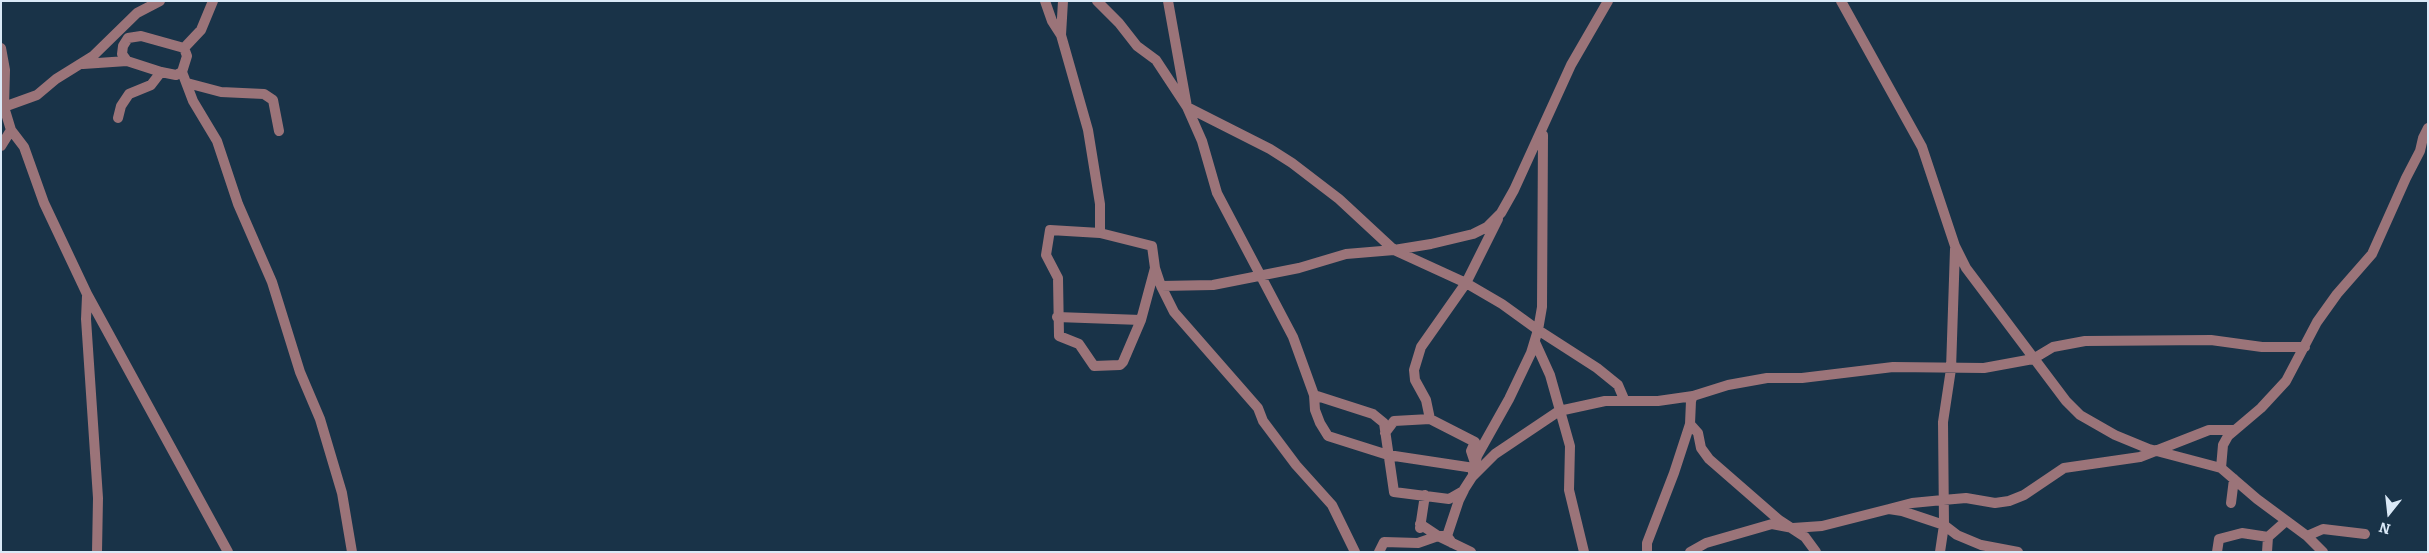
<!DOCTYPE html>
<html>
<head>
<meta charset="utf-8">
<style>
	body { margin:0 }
	#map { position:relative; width:2429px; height:553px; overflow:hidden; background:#193348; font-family:Bitter,serif }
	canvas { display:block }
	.frame { position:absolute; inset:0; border:2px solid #dae9f7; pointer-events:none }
	.north { position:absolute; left:2364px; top:488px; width:50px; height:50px; -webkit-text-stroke:4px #193348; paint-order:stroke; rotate:196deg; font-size:14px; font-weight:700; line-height:20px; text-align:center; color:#dae9f7 }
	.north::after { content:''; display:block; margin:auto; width:18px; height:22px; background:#dae9f7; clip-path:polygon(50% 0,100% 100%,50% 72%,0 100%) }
</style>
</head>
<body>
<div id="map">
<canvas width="2429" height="553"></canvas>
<div class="frame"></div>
<div class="north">N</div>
</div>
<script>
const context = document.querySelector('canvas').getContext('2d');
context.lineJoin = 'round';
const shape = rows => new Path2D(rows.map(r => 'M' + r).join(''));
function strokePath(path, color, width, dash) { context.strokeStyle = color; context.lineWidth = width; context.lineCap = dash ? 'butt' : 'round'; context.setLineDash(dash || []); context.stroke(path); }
strokePath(shape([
	[1045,1,1052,21,1061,35,1088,130,1100,204,1100,233,1152,246,1155,268,1161,286,1213,285,1299,268,1346,254,1394,250,1431,244,1473,234,1487,227,1501,213,1514,190,1571,65,1608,1],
	[1097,1,1119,23,1137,46,1156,60,1187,107,1270,149,1292,163,1339,199,1394,250,1466,283,1502,304,1538,330,1597,368,1618,385,1624,399],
	[1168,1,1187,107,1202,141,1217,193,1293,337,1314,395,1315,410,1320,423,1328,436,1388,455,1474,468],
	[1841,1,1922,147,1955,246,1966,268,2066,401,2080,415,2115,435,2149,449,2221,468,2257,499,2307,536,2323,552],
	[1061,35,1063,1],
	[141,36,184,48,187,56,182,72,176,75,161,72,127,61,122,54,123,46,128,38,141,36],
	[1,48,5,70,4,107,11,130,24,147,44,203,87,294,228,552],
	[184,48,201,30,213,1],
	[83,64,127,61],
	[182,72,193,101,217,141,238,204,272,282,300,372,320,419,342,493,352,552],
	[187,83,221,92,264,94,273,100,279,131],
	[1,108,37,95,56,79,93,56,137,13,160,1],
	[118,118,121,106,129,94,151,85,161,72],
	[1,146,11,130],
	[1100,233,1050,230,1046,255,1058,278,1059,336,1079,344,1094,366,1120,365,1123,362,1141,320,1155,268],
	[1161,286,1174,312,1258,408,1263,421,1296,465,1332,505,1355,552],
	[87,296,86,319,98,498,97,552],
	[1057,317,1141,320],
	[1535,342,1550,375,1570,446,1569,490,1584,552],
	[1314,395,1373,414,1384,423,1394,492,1449,499,1463,491,1472,477,1495,454,1559,411,1605,401,1658,401,1693,396,1728,385,1767,378,1802,378,1893,367,1984,368,2033,359,2053,347,2085,341,2211,340,2262,347,2305,347],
	[1690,424,1698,433,1701,448,1709,459,1779,520,1805,537,1816,552],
	[1385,433,1394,421,1430,419],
	[1475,463,1471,451,1475,442,1430,419,1426,400,1415,380,1414,370,1421,347,1466,283,1498,219],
	[2221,468,2223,445,2228,436,2261,408,2286,381,2317,322,2337,294,2372,254,2406,178,2420,151,2423,138,2428,128],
	[1473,473,1477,456,1509,399,1531,353,1538,330,1542,307,1543,135],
	[2231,503,2234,479],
	[1889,509,1912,503,1943,500,1966,498,1995,503,2009,501,2024,495,2064,468,2140,457,2209,430,2233,430],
	[1420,524,1438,536,1471,552],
	[1420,528,1425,495],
	[2307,536,2323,529,2365,534],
	[1452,543,1447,536,1459,500,1464,490],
	[1379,552,1384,542,1418,543,1438,536,1447,536],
	[1647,552,1647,543,1674,473,1690,424,1691,401,1693,396],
	[1690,552,1706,543,1772,524,1793,528,1822,526,1889,509,1902,511,1944,525,1957,535,1981,545,2018,552],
	[1940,552,1944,525,1943,422,1951,369,1955,249],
	[2217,552,2219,539,2242,533,2268,537],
	[2267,552,2268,537,2286,521]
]), '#9b7479', 10);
</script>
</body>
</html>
